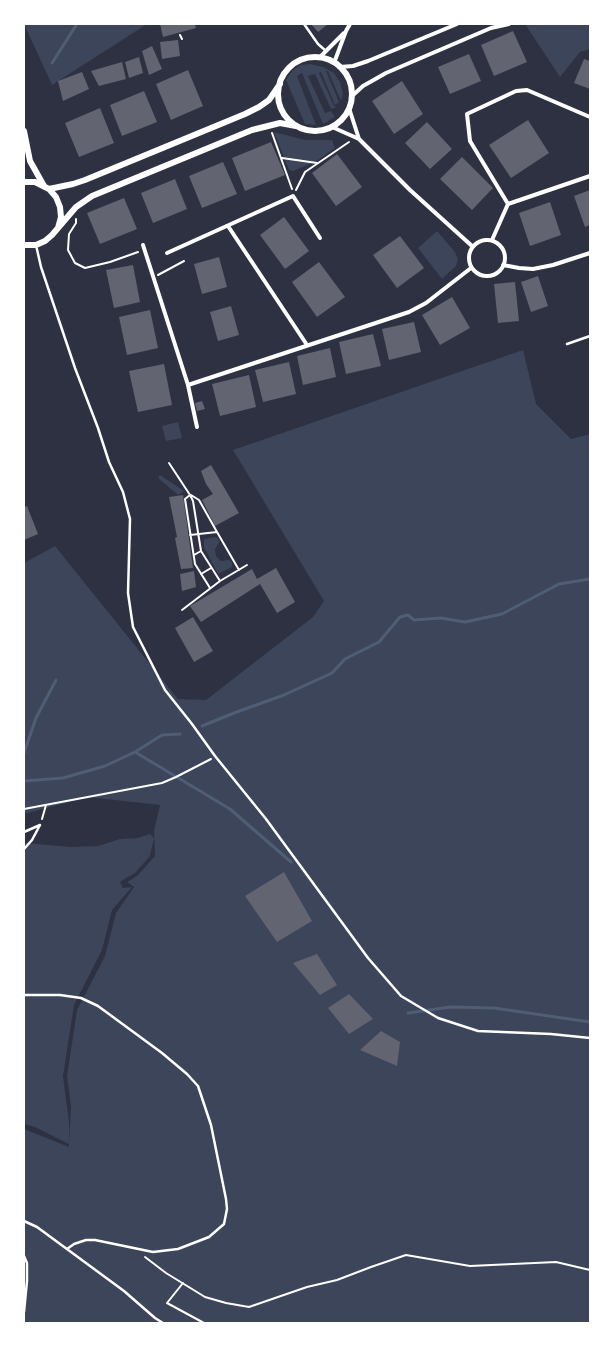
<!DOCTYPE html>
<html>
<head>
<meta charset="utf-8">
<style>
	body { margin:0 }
	#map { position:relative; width:614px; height:1347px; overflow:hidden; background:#2d3142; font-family:"Public Sans",sans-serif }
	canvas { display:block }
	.frame { position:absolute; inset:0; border:25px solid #fff; pointer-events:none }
</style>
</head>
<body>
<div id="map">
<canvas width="614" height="1347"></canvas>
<div class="frame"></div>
</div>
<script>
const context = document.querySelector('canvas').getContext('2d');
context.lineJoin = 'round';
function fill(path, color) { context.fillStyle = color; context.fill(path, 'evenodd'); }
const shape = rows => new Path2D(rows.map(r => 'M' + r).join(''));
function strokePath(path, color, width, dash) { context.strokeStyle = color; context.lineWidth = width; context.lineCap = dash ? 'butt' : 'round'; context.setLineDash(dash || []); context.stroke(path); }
fill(shape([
	[24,24,147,24,52,85],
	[525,24,590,24,590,49,580,52,560,77],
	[310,64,323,67,334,73,340,82,343,94,341,101,328,71,326,71,339,102,335,105,321,72,319,73,334,106,337,107,331,109,315,74,308,76,325,113,331,111,335,117,323,124,302,73,297,76,316,125,305,124,286,80,293,70,301,65],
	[274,132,305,140,332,140,335,148,315,162,293,171,289,170],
	[437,231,455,252,458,259,456,266,442,279,418,248],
	[523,350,536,404,571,439,590,434,590,1323,24,1323,24,1129,69,1147,69,1144,35,1127,24,1124,24,843,72,847,98,846,120,839,138,838,150,834,154,838,150,856,135,873,128,877,120,882,123,888,132,887,112,910,102,950,74,1005,63,1076,69,1122,69,1143,71,1107,67,1076,77,1010,105,956,116,913,134,887,127,882,137,876,155,856,154,831,160,805,87,797,24,814,24,563,55,546,178,699,206,700,313,617,324,601,233,450],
	[178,422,182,438,166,441,162,426],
	[160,475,184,491,178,495,158,478],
	[216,537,220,541,215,549,216,556,221,561,229,560,232,562,232,567,218,574,204,547,204,539]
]), '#3c4559');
strokePath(shape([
	[52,63,77,24],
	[202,726,234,713,284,695,332,673,345,659,379,642,400,617,408,615,414,620,441,618,465,622,502,614,559,584,590,579],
	[135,752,230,809,291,862],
	[24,753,36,718,56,680],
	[24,781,63,778,105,766,135,752,162,735,180,734],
	[408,1013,451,1007,494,1008,590,1022]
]), '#4f5d75', 3);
fill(shape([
	[160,24,195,24,196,28,163,37],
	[311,24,328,24,318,32],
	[513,31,527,62,494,76,481,45],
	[178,40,180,56,162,59,160,42],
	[152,46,162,69,149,75,142,51],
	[469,54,481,81,450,94,438,67],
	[139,57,143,73,129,78,125,62],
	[584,59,590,61,590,89,574,83],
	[122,62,126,79,99,86,91,71],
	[188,70,203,106,171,120,156,84],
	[82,72,89,89,63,101,58,81],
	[402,81,423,114,394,134,372,101],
	[144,91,157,122,122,136,110,105],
	[100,108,114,143,79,157,65,123],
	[528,120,549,153,511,178,489,145],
	[427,122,452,149,430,169,405,143],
	[271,142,285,175,245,191,232,158],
	[337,154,362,187,336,206,312,173],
	[462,157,493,188,472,210,440,179],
	[223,162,237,194,202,208,189,176],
	[175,179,187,209,153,223,141,193],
	[590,190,590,225,585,227,574,196],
	[124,198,137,229,100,244,87,213],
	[550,202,561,235,530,246,519,213],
	[284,217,309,251,285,269,260,235],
	[400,236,424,268,397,288,373,255],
	[219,257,227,287,202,294,194,264],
	[319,262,345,297,317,317,292,282],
	[133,265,140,302,114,308,106,270],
	[538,276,548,306,531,312,521,282],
	[515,282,519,321,498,323,494,284],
	[452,297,470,328,440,345,422,315],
	[231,306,239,335,218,341,210,312],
	[150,310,158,348,127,355,119,317],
	[414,322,421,352,389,360,382,329],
	[373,334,381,366,346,374,339,342],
	[330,348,336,377,303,385,297,356],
	[289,362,296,394,263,402,255,370],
	[164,364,172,405,138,412,129,371],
	[249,375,256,407,220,416,212,384],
	[202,401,205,409,197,411,195,403],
	[211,465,239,513,215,526,202,500,213,494,206,484,201,471],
	[183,495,193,568,181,569,175,538,177,537,169,497],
	[27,506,38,534,24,540,24,507],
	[276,568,295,602,277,613,260,584,201,622,190,606,252,569,257,579],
	[194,571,196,587,182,591,180,574],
	[193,617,213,651,194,662,175,628],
	[284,872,312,921,277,942,245,896],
	[317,954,337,985,320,995,293,963],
	[349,994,373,1019,349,1034,328,1008],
	[381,1031,400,1042,397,1066,360,1050]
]), '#626471');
strokePath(shape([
	[180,35,182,39],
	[272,133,292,189],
	[282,158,317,163],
	[296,190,305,172,349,142],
	[76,219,76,223,69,234,68,250,75,263,85,268,110,262,138,252],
	[158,275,184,261],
	[169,463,190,495,185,499,195,564,210,588],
	[190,495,193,501,201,551,220,581,247,565],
	[191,495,199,500,217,532],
	[190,535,217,532,239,570],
	[194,555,201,551],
	[201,574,211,568],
	[182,610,220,581],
	[24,809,162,783,176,777,211,759],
	[42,819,46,805],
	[145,1257,166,1273,205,1297,226,1303,249,1307,307,1287,337,1280,371,1267,406,1255,470,1266,556,1262,590,1270],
	[183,1283,167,1303,204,1323]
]), '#fff', 2);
strokePath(shape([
	[304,24,318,44,326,51],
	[36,245,41,267,75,368,98,428,109,462,123,492,130,519,128,593,133,627,165,690,192,724,215,756,266,819,368,958,401,996,438,1018,478,1031,551,1034,590,1038],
	[567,344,590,336],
	[24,832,40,825],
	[24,849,32,840,40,825],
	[24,995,60,995,81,998,98,1006,162,1053,187,1074,198,1086,211,1125,226,1199,227,1209,224,1224,209,1237,178,1249,153,1252,95,1240,86,1240,74,1244,67,1249],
	[24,1221,37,1227,124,1291,155,1318,163,1323],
	[24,1256,27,1263,27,1281,24,1312]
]), '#fff', 2.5);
strokePath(shape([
	[319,58,344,33],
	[334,63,346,31,350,24],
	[340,67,353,66,368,61,457,24],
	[352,96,363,86,386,73,491,28,509,24],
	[349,108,359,139],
	[332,127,359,139,410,190,472,246],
	[508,204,470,141,467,114,516,91,527,90,590,117],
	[228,226,307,345],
	'469 258a18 18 0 1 1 36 0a18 18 0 1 1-36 0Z',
	[492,240,508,204,590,176],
	[143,245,188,385,197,427],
	[167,253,293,196,320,238],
	[503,265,519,268,533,269,553,265,590,253],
	[188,385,409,312,426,303,471,268]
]), '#fff', 4);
strokePath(shape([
	'278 94a37 37 0 1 1 74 0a37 37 0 1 1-74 0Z',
	[24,131,30,161,44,186],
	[24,182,35,182,49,189,56,197,60,207,61,217,58,228,52,235,45,241,36,245,24,245],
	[49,189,73,184,85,180,245,114,259,107,269,100,280,84],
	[58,228,76,207,92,196,252,130,280,123,296,126]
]), '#fff', 6);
</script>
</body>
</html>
